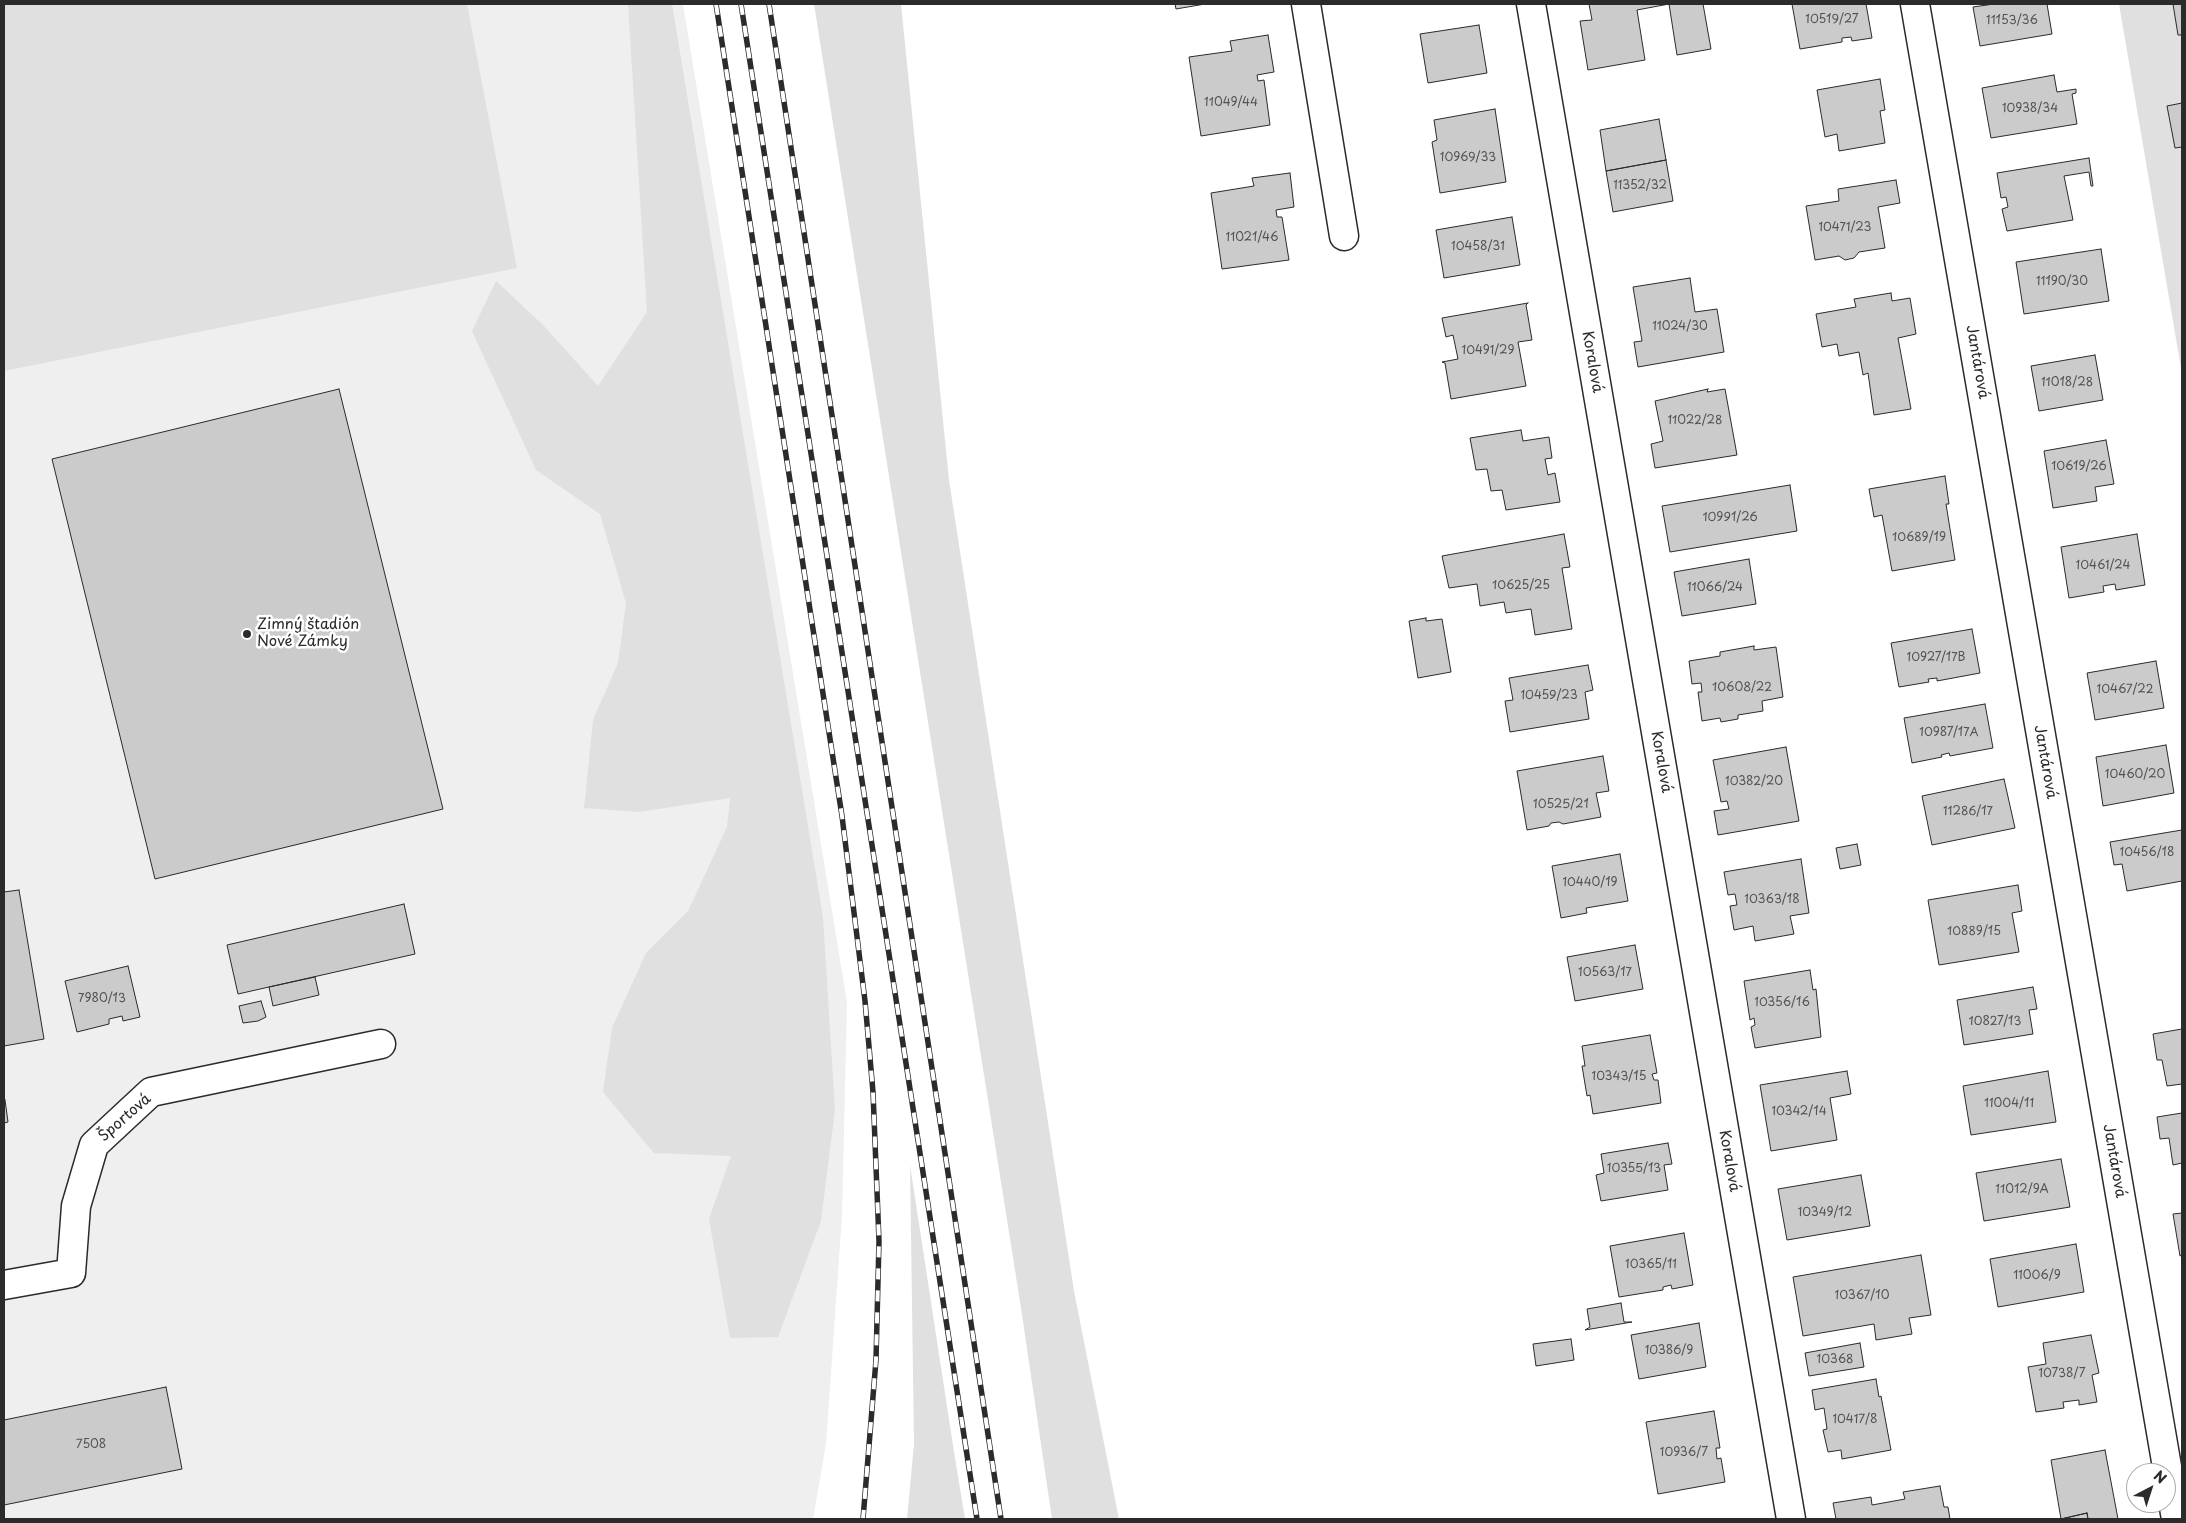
<!DOCTYPE html>
<html>
<head>
<meta charset="utf-8">
<style>
	body { margin:0 }
	#map { position:relative; width:2186px; height:1523px; overflow:hidden; background:#fff; font-family:"Playpen Sans",sans-serif }
	canvas { display:block }
	.frame { position:absolute; inset:0; border:5px solid #2b2b2b; pointer-events:none }
	.north { position:absolute; left:2126px; top:1463px; width:50px; height:50px; box-sizing:border-box; background:#fff; border:1px solid #aaa; border-radius:50%; rotate:40deg; font-size:14px; font-weight:700; line-height:20px; text-align:center; color:#2b2b2b }
	.north::after { content:''; display:block; margin:auto; width:18px; height:22px; background:#2b2b2b; clip-path:polygon(50% 0,100% 100%,50% 72%,0 100%) }
</style>
</head>
<body>
<div id="map">
<canvas width="2186" height="1523"></canvas>
<div class="frame"></div>
<div class="north">N</div>
</div>
<script>
const context = document.querySelector('canvas').getContext('2d');
context.lineJoin = 'round';
function fill(path, color) { context.fillStyle = color; context.fill(path, 'evenodd'); }
const shape = rows => new Path2D(rows.map(r => 'M' + r).join(''));
function strokePath(path, color, width, dash) { context.strokeStyle = color; context.lineWidth = width; context.lineCap = dash ? 'butt' : 'round'; context.setLineDash(dash || []); context.stroke(path); }
function write(font, color, halo, rows, align = 'center') {
  context.font = font + ' "Playpen Sans",sans-serif'; context.lineWidth = 5; context.setLineDash([]); context.textBaseline = 'middle'; context.strokeStyle = halo; context.fillStyle = color; for (const [text, x, y, turn = 0] of rows) {
    context.save(); context.translate(x, y); context.rotate((+turn || 0) * Math.PI / 180); context.textAlign = isNaN(turn) ? turn : align; if (halo) context.strokeText(text, 0, 0); context.fillText(text, 0, 0); context.restore();
  }
}
fill(shape([
	[4,4,683,4,847,1002,842,1216,826,1444,813,1519,4,1519]
]), '#efefef');
fill(shape([
	[4,4,467,4,517,268,4,371],
	[628,4,672,4,823,917,835,1110,821,1221,778,1337,730,1338,709,1219,731,1156,654,1153,603,1092,612,1028,646,953,688,911,727,827,730,798,639,812,584,808,593,720,618,663,626,603,600,514,536,470,472,331,496,281,544,326,598,386,647,312],
	[814,4,901,4,949,480,1074,1291,1119,1519,1052,1519,1021,1308],
	[2119,4,2182,4,2182,374],
	[910,1165,954,1452,965,1519,907,1519,914,1444]
]), '#e0e0e0');
const building = shape([
	[1175,4,1205,4,1176,9,1175,4],
	[1589,4,1703,4,1711,49,1677,55,1669,4,1637,10,1645,60,1588,70,1580,21,1592,20,1589,4],
	[1792,4,1866,4,1872,38,1852,41,1851,37,1842,38,1842,42,1800,49,1792,4],
	[1994,4,2047,4,2052,34,1980,46,1973,7,1994,4],
	[2173,4,2182,4,2182,35,2178,35,2173,4],
	[1479,25,1487,73,1428,83,1420,34,1479,25],
	[1268,35,1274,72,1257,75,1258,81,1264,80,1270,125,1201,136,1189,57,1232,51,1230,41,1268,35],
	[2054,75,2057,92,2076,89,2076,93,2072,94,2077,124,1991,138,1982,88,2054,75],
	[1880,79,1885,110,1880,111,1885,143,1839,151,1837,134,1825,137,1817,90,1880,79],
	[2182,103,2182,147,2175,148,2167,106,2182,103],
	[1495,109,1506,182,1440,193,1432,142,1437,140,1434,120,1495,109],
	[1659,119,1666,160,1606,171,1600,130,1659,119],
	[2089,158,2093,186,2091,186,2089,172,2064,176,2073,220,2007,231,2002,209,2008,207,2006,197,2001,198,1997,173,2089,158],
	[1666,160,1673,201,1613,212,1606,171,1666,160],
	[1290,173,1294,207,1276,210,1277,217,1282,217,1289,260,1222,269,1211,193,1254,186,1252,178,1290,173],
	[1896,180,1900,203,1878,207,1885,248,1859,252,1854,258,1845,260,1839,256,1815,260,1806,206,1839,201,1838,189,1896,180],
	[1512,217,1520,265,1444,278,1436,230,1512,217],
	[2101,249,2109,301,2024,314,2016,262,2101,249],
	[1690,278,1695,312,1717,309,1724,352,1638,367,1634,342,1642,341,1633,287,1690,278],
	[1891,293,1892,301,1910,298,1916,334,1898,338,1911,409,1874,415,1868,373,1863,375,1859,352,1839,356,1837,344,1822,347,1816,314,1856,307,1854,299,1891,293],
	[1528,303,1526,305,1532,340,1518,342,1526,386,1451,399,1445,363,1442,362,1458,359,1453,335,1446,337,1442,318,1528,303],
	[2095,355,2103,400,2039,411,2031,366,2095,355],
	[339,389,443,809,155,879,52,459,339,389],
	[1708,389,1707,392,1725,389,1737,455,1655,468,1651,444,1663,441,1655,401,1708,389],
	[1521,430,1523,441,1549,437,1552,458,1545,459,1548,475,1555,473,1560,502,1506,510,1502,490,1491,491,1487,469,1476,470,1470,438,1521,430],
	[2106,440,2114,484,2095,487,2097,501,2053,508,2044,451,2106,440],
	[1945,476,1949,504,1946,504,1955,560,1892,571,1882,515,1874,517,1869,489,1945,476],
	[1790,485,1797,531,1670,552,1662,506,1790,485],
	[1564,534,1570,567,1562,568,1572,629,1535,635,1531,609,1506,613,1504,602,1480,606,1477,584,1449,588,1442,556,1564,534],
	[2137,534,2145,585,2116,590,2115,584,2103,586,2104,592,2069,598,2061,547,2137,534],
	[1749,559,1756,604,1682,616,1674,572,1749,559],
	[1426,618,1426,621,1442,619,1451,672,1418,678,1409,621,1426,618],
	[1972,629,1980,673,1937,681,1937,678,1928,679,1929,682,1899,687,1891,643,1972,629],
	[1754,646,1754,650,1776,647,1783,697,1762,701,1763,711,1738,715,1738,719,1721,722,1720,718,1702,721,1698,692,1702,692,1701,683,1692,684,1689,661,1720,656,1720,652,1754,646],
	[2156,661,2164,708,2095,720,2087,673,2156,661],
	[1588,665,1593,690,1585,692,1589,719,1510,732,1505,701,1513,700,1509,678,1588,665],
	[1985,704,1993,748,1950,756,1949,753,1941,755,1942,757,1912,763,1904,718,1985,704],
	[2166,745,2174,793,2103,806,2096,757,2166,745],
	[1786,747,1799,821,1718,835,1714,811,1729,809,1727,801,1721,802,1713,760,1786,747],
	[1603,756,1609,791,1596,793,1601,817,1563,824,1559,822,1551,823,1549,826,1527,830,1517,771,1603,756],
	[2004,779,2015,828,1932,845,1922,796,2004,779],
	[2182,830,2182,881,2127,891,2122,864,2114,865,2110,842,2182,830],
	[1857,844,1861,865,1840,869,1836,848,1857,844],
	[1620,854,1628,901,1586,908,1587,913,1561,918,1552,866,1620,854],
	[1801,859,1809,913,1790,916,1794,934,1755,941,1753,926,1734,930,1730,906,1737,905,1735,894,1728,895,1724,872,1801,859],
	[2018,885,2022,911,2012,913,2019,952,1939,965,1928,900,2018,885],
	[19,890,44,1039,4,1046,4,892,19,890],
	[404,904,415,954,238,994,227,945,404,904],
	[1635,945,1643,989,1575,1001,1567,957,1635,945],
	[128,966,140,1017,123,1021,122,1016,109,1019,109,1024,77,1032,65,981,128,966],
	[1810,970,1813,990,1816,989,1821,1037,1755,1048,1751,1027,1755,1025,1754,1018,1750,1020,1744,981,1810,970],
	[315,977,319,995,273,1006,269,987,315,977],
	[2033,987,2037,1009,2029,1010,2033,1034,1964,1045,1957,1000,2033,987],
	[261,1001,266,1017,258,1021,243,1023,239,1006,261,1001],
	[2182,1029,2182,1084,2167,1086,2162,1060,2157,1060,2153,1034,2182,1029],
	[1650,1035,1657,1073,1652,1074,1654,1080,1658,1080,1661,1103,1593,1114,1590,1095,1587,1096,1582,1066,1585,1066,1582,1046,1650,1035],
	[1847,1071,1851,1094,1830,1098,1837,1140,1771,1151,1760,1085,1847,1071],
	[2048,1071,2056,1122,1971,1135,1963,1086,2048,1071],
	[5,1100,8,1122,4,1123,4,1101,5,1100],
	[2182,1113,2182,1163,2173,1165,2169,1138,2160,1139,2157,1117,2182,1113],
	[1668,1143,1672,1164,1664,1165,1668,1190,1601,1201,1596,1175,1604,1173,1601,1154,1668,1143],
	[2061,1159,2070,1207,1984,1221,1976,1173,2061,1159],
	[1861,1175,1870,1226,1787,1240,1778,1189,1861,1175],
	[2182,1213,2182,1255,2180,1256,2173,1214,2182,1213],
	[1684,1233,1693,1285,1672,1289,1671,1285,1663,1287,1663,1290,1619,1297,1610,1246,1684,1233],
	[2076,1244,2084,1292,1998,1307,1990,1259,2076,1244],
	[1921,1255,1931,1315,1909,1318,1912,1334,1876,1340,1874,1324,1803,1336,1793,1277,1921,1255],
	[1621,1303,1624,1322,1632,1322,1585,1330,1590,1327,1587,1309,1621,1303],
	[1699,1323,1706,1367,1639,1379,1631,1335,1699,1323],
	[2091,1335,2099,1373,2092,1375,2097,1402,2079,1405,2079,1400,2063,1402,2064,1408,2036,1412,2028,1367,2046,1364,2043,1343,2091,1335],
	[1571,1339,1574,1360,1536,1366,1533,1344,1571,1339],
	[1860,1343,1864,1367,1809,1376,1805,1353,1860,1343],
	[1876,1379,1879,1397,1881,1396,1891,1450,1842,1459,1841,1450,1828,1452,1823,1430,1827,1429,1824,1408,1815,1410,1812,1390,1876,1379],
	[166,1387,182,1469,4,1505,4,1420,166,1387],
	[1714,1411,1720,1448,1716,1448,1717,1459,1721,1458,1725,1482,1658,1494,1646,1422,1714,1411],
	[2105,1450,2118,1519,2088,1519,2087,1513,2061,1519,2051,1460,2105,1450],
	[1940,1486,1944,1507,1948,1507,1950,1519,1836,1519,1833,1503,1871,1497,1872,1505,1905,1499,1903,1492,1940,1486],
	[2087,1513,2088,1519,2061,1519,2087,1513]
]);
fill(building, '#cbcbcb');
strokePath(building, '#2b2b2b', 1);
const minor = shape([
	[1306,4,1344,236],
	[1531,4,1791,1519],
	[1915,4,2176,1519],
	[4,1285,71,1273,76,1206,94,1145,151,1092,381,1044]
]);
strokePath(minor, '#2b2b2b', 31);
strokePath(minor, '#fff', 28);
const rail = shape([
	[716,4,842,816,865,1001,873,1092,879,1241,876,1360,863,1519],
	[741,4,977,1519],
	[769,4,1001,1519]
]);
strokePath(rail, '#2b2b2b', 5.5);
strokePath(rail, '#fff', 4, [11]);
for (const [x, y, r, color] of [
	[247,634,5,"#2b2b2b"]
]) { const dot = new Path2D(); dot.arc(x, y, r, 0, 2 * Math.PI); context.fillStyle = color; context.fill(dot); strokePath(dot, '#fff', 2); }
write('12px', '#535353', null, [
	["10519/27",1832,20],
	["11153/36",2012,21],
	["11049/44",1231,103],
	["10938/34",2030,109],
	["10969/33",1468,158],
	["11352/32",1640,186],
	["10471/23",1845,228],
	["11021/46",1252,238],
	["10458/31",1478,247],
	["11190/30",2062,282],
	["11024/30",1680,327],
	["10491/29",1488,351],
	["11018/28",2067,383],
	["11022/28",1695,421],
	["10619/26",2079,467],
	["10991/26",1730,518],
	["10689/19",1919,538],
	["10461/24",2103,566],
	["10625/25",1521,586],
	["11066/24",1715,588],
	["10927/17B",1936,658],
	["10608/22",1742,688],
	["10467/22",2125,690],
	["10459/23",1549,696],
	["10987/17A",1949,733],
	["10460/20",2135,775],
	["10382/20",1754,782],
	["10525/21",1561,805],
	["11286/17",1968,812],
	["10456/18",2147,853],
	["10440/19",1590,883],
	["10363/18",1772,900],
	["10889/15",1974,932],
	["10563/17",1605,973],
	["7980/13",102,999],
	["10356/16",1782,1003],
	["10827/13",1995,1022],
	["10343/15",1619,1077],
	["11004/11",2009,1104],
	["10342/14",1799,1112],
	["10355/13",1634,1169],
	["11012/9A",2022,1190],
	["10349/12",1825,1213],
	["10365/11",1651,1265],
	["11006/9",2037,1276],
	["10367/10",1862,1296],
	["10386/9",1669,1351],
	["10368",1835,1360],
	["10738/7",2062,1374],
	["10417/8",1855,1420],
	["7508",91,1445],
	["10936/7",1684,1453]
]);
write('15px', '#2b2b2b', '#fff', [
	["Koralová",1592,362,80],
	["Jantárová",1977,362,80],
	["Koralová",1661,762,80],
	["Jantárová",2045,762,80],
	["Športová",125,1118,-41],
	["Koralová",1729,1161,80],
	["Jantárová",2114,1161,80]
]);
write('15px', '#2b2b2b', '#fff', [
	["Zimný štadión",257,625],
	["Nové Zámky",257,642]
], 'left');
</script>
</body>
</html>
